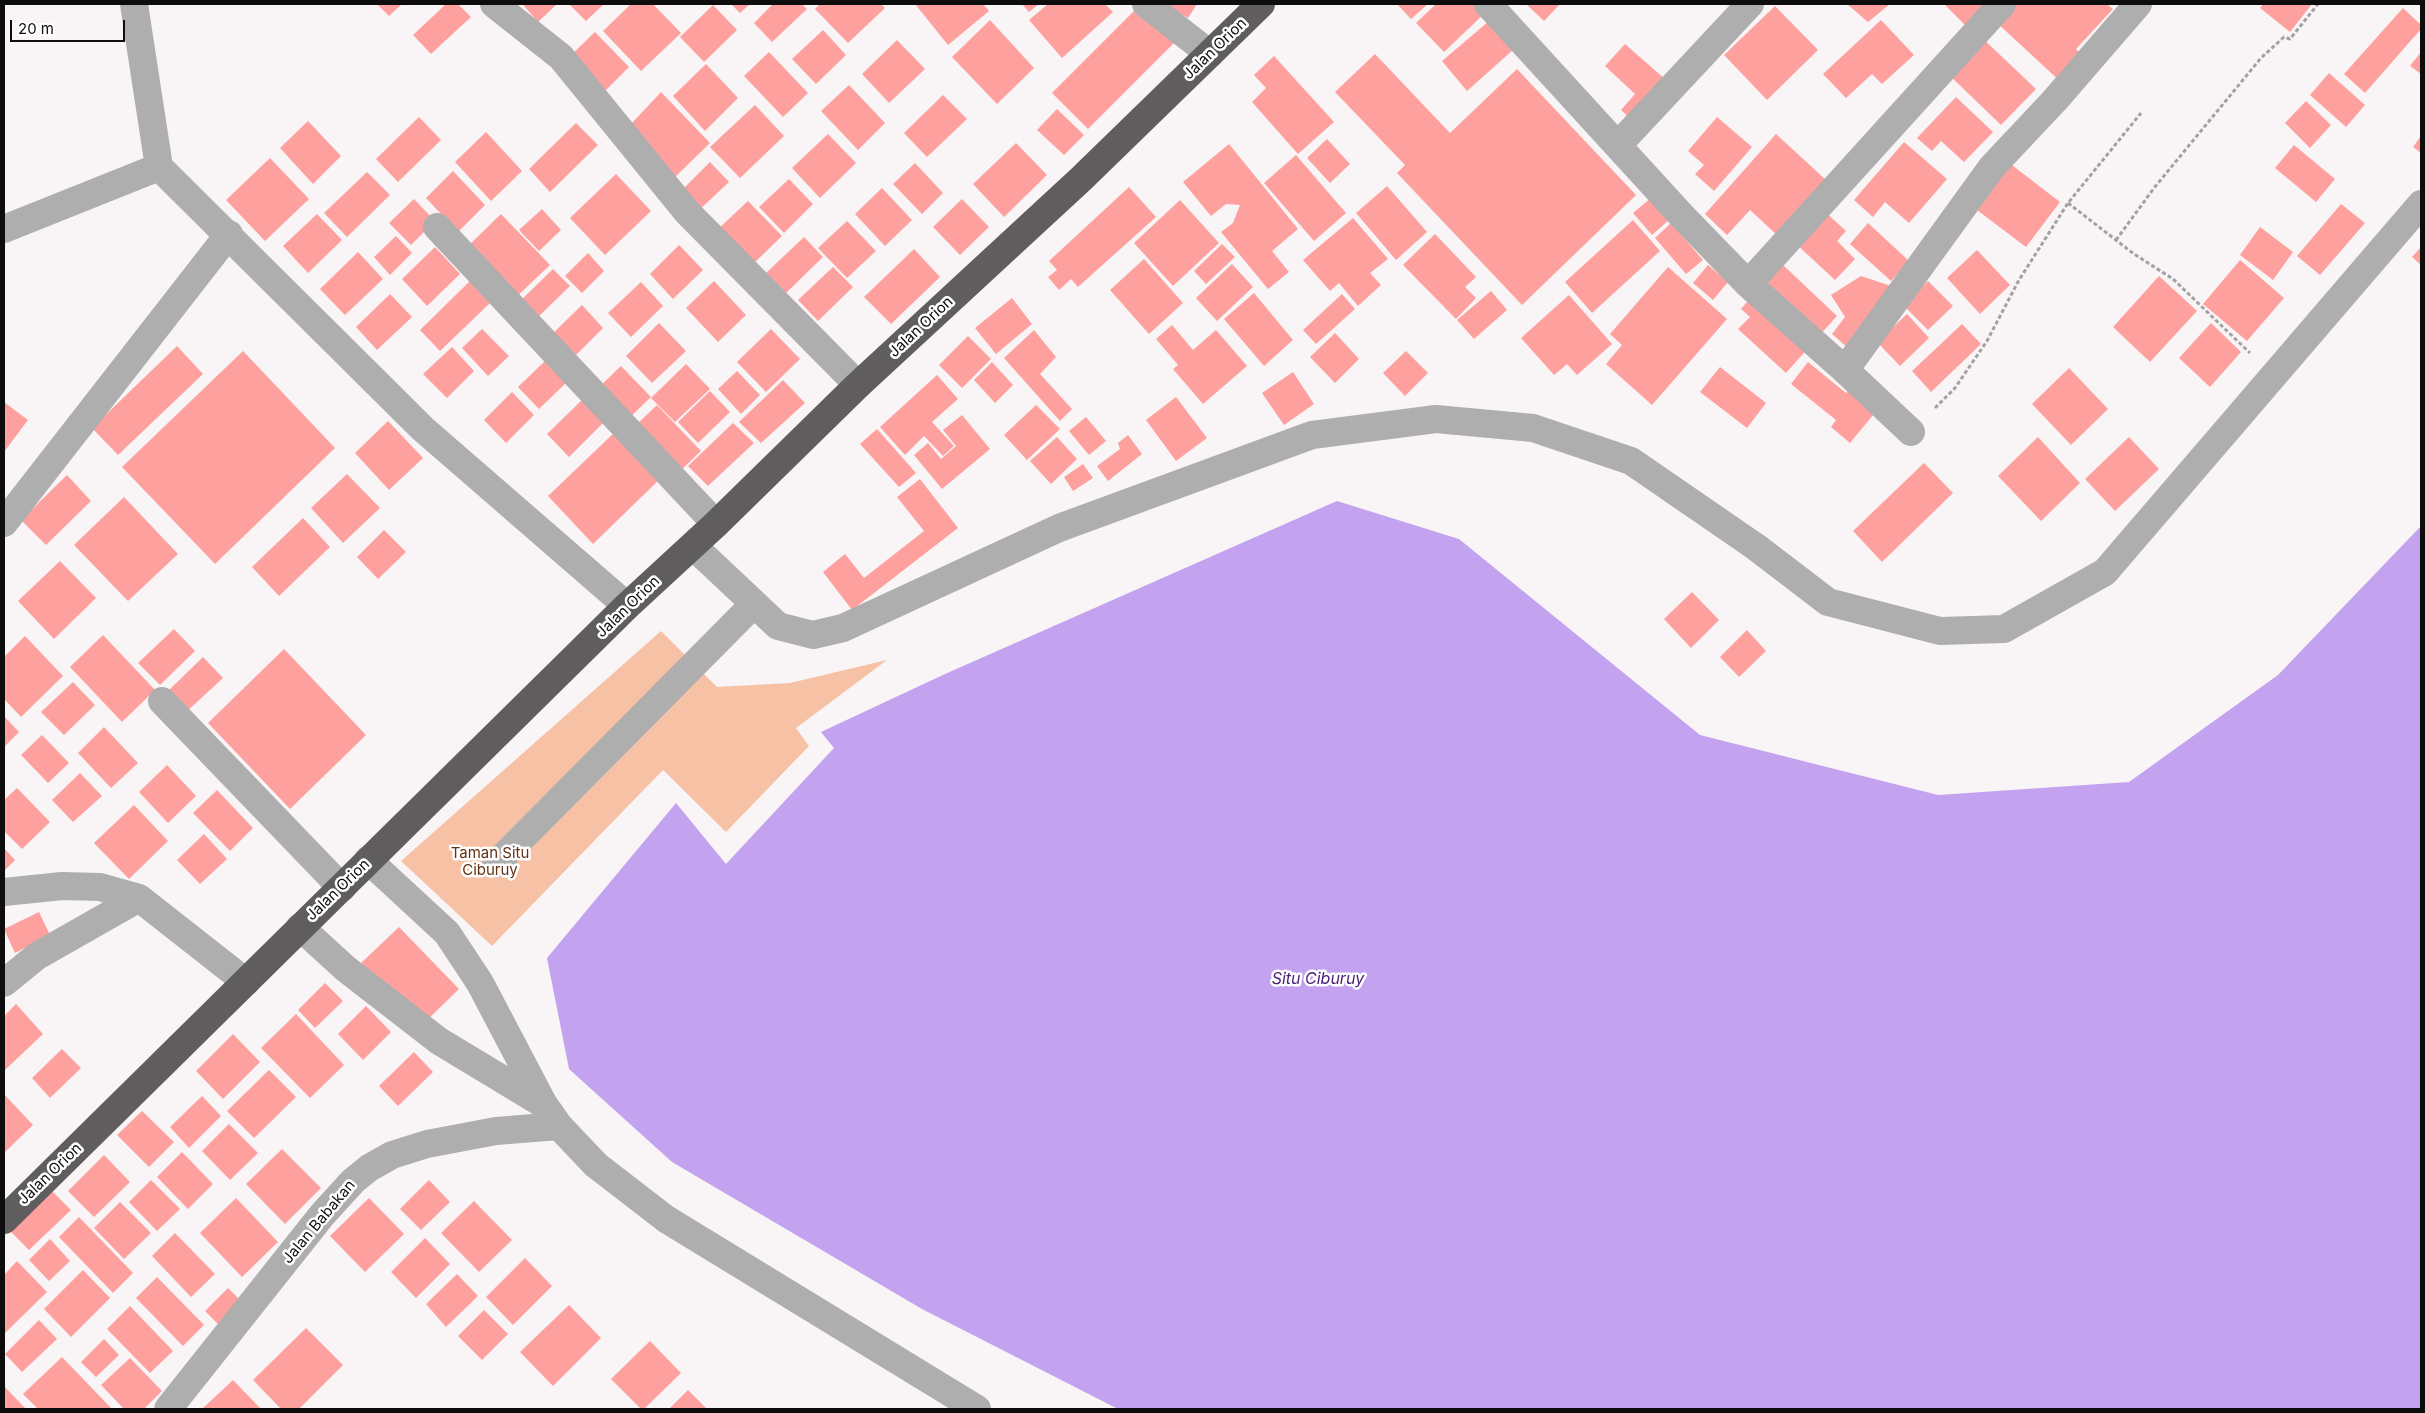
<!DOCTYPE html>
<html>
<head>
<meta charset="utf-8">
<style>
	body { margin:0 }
	#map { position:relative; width:2425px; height:1413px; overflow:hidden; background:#f9f5f6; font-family:Inter,sans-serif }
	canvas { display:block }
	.frame { position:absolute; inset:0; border:5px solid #0e0d0e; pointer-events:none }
	.scale { position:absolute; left:10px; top:20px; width:115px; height:22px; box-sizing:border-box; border:2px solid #0e0d0e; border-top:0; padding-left:6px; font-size:15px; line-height:18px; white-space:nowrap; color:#0e0d0e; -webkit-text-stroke:4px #fff; paint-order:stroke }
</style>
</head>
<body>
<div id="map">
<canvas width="2425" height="1413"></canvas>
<div class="frame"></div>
<div class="scale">20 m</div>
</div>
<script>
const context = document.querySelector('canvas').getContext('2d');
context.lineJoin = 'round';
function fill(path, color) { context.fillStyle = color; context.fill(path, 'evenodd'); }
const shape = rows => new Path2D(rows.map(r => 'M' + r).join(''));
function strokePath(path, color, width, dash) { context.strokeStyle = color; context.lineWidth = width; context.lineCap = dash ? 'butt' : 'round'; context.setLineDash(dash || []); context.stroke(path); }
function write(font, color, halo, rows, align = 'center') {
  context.font = font + ' Inter,sans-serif'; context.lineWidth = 5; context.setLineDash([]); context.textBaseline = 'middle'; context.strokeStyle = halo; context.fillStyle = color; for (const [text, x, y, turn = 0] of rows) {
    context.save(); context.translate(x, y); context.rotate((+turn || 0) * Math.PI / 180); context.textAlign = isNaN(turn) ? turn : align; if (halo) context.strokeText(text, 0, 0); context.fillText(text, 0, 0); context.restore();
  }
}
fill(shape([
	[661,631,717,687,790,683,887,660,796,728,809,746,726,832,663,770,492,946,401,861]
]), '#f7c1a6');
fill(shape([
	[1337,501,1459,539,1700,735,1938,795,2129,782,2278,675,2421,526,2421,1409,1118,1409,922,1309,672,1162,569,1069,547,958,676,803,726,864,834,748,821,732,945,674]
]), '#c3a2ef');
fill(shape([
	[377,4,402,4,389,16],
	[446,4,458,4,471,17,431,54,413,35],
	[526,4,557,4,538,22,524,6],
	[569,4,604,4,586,21],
	[631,4,653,4,681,33,641,71,603,31],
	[731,4,750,4,740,13],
	[773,4,802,4,807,9,772,42,754,23],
	[820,4,881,4,885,8,848,43,815,9],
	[915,4,983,4,989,11,948,45],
	[1022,4,1039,4,1029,12],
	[1048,4,1105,4,1113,12,1062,58,1029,20],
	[1141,4,1177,40,1088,129,1052,93],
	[1164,4,1197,4,1188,18],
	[1397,4,1428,4,1411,19],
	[1436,4,1474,4,1484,14,1444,52,1416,23],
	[1526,4,1560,4,1544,21],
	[1847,4,1890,4,1868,22],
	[1944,4,1994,4,1969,29],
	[2013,4,2107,4,2113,9,2076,49,2085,58,2062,83,1996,22],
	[2263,4,2312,4,2290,32,2260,8],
	[713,5,737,30,704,62,680,37],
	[1775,6,1818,50,1767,100,1724,55],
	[2403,8,2421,25,2421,29,2365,93,2344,74],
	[990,20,1034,68,997,104,952,57],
	[1881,20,1914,55,1882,84,1872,74,1846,98,1823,74],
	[1489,21,1513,50,1467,91,1442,61],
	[823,30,846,55,816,84,792,59],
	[595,32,629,67,603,93,569,57],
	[1979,35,2036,89,2001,125,1945,71],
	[897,40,925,69,889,103,862,74],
	[1625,44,1666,80,1632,120,1621,110,1635,94,1605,66],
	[769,52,808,93,783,117,744,76],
	[2421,52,2421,74,2410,66],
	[1375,54,1450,133,1517,69,1636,195,1522,305,1397,173,1405,165,1335,92],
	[1274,56,1334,122,1298,154,1252,102,1266,88,1254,75],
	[706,64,738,98,705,131,673,96],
	[2329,73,2365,105,2346,127,2310,95],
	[849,85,885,123,858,150,821,111],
	[661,92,710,143,672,180,632,123],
	[943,95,967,119,927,157,904,133],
	[1956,97,1993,132,1964,162,1941,141,1932,151,1917,138],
	[2306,101,2331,125,2310,148,2285,123],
	[755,105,784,136,740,178,710,147],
	[1057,109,1084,135,1064,155,1037,130],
	[419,117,441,140,398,182,376,159],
	[1717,117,1752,147,1714,191,1695,174,1704,165,1688,151],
	[308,121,341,156,313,184,280,148],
	[576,123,598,145,550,192,529,169],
	[486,132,522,171,491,201,455,162],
	[828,134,856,163,820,198,792,168],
	[1776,134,1826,180,1777,235,1750,210,1727,235,1705,214],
	[2421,136,2421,153,2413,147],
	[1327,139,1350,164,1330,183,1307,158],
	[1904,142,1947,179,1909,223,1885,202,1873,217,1854,200],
	[1016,143,1047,175,1004,217,973,184],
	[1229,144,1298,229,1272,251,1289,272,1268,289,1221,232,1233,223,1240,205,1226,204,1211,216,1183,182],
	[2294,145,2335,179,2316,202,2275,168],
	[1296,155,1346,213,1314,241,1264,183],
	[270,158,309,199,265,241,226,200],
	[2004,159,2060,202,2026,247,1969,204],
	[710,162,729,182,697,212,679,193],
	[915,163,943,193,922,214,893,184],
	[453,171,485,205,458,232,426,198],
	[367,172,390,195,347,237,324,213],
	[616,174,651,211,605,255,570,218],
	[789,179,813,204,784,233,759,207],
	[1387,186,1427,232,1396,260,1356,213],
	[1129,187,1156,217,1078,287,1071,279,1059,290,1048,277,1057,270,1049,261],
	[882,188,912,220,885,246,855,214],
	[1651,198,1670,219,1652,235,1633,213],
	[414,199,435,221,411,245,389,223],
	[962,199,989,227,960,255,933,227],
	[1180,200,1219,243,1173,286,1134,243],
	[748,201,782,236,751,266,717,230],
	[2341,204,2365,223,2320,275,2297,256],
	[542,209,561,230,539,251,519,230],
	[1823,210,1846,231,1837,241,1855,259,1835,280,1794,242],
	[317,214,342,240,308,273,283,246],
	[501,214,550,265,511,302,463,251],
	[1353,218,1388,259,1370,273,1381,285,1358,306,1339,283,1330,291,1303,260],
	[1633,220,1660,251,1592,313,1565,282],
	[847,221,876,251,847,278,818,248],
	[1671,223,1703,260,1686,274,1655,238],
	[1868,223,1909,261,1891,281,1850,244],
	[2260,227,2293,252,2273,280,2240,255],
	[1435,234,1476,277,1465,287,1476,298,1456,319,1403,265],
	[396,236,412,253,390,275,374,257],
	[804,237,823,257,786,293,766,273],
	[1222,244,1235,257,1206,284,1194,271],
	[679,245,703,270,673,299,650,274],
	[435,247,460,274,427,306,402,279],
	[2421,247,2421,265,2412,257],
	[914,249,940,277,891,324,864,297],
	[1977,250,2010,285,1980,314,1947,278],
	[358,252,383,279,345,315,320,289],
	[588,253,604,271,582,293,565,276],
	[1144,259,1183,303,1149,334,1110,290],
	[2240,260,2284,298,2247,341,2203,304],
	[1232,264,1253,287,1217,321,1196,298],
	[1782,264,1837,316,1816,339,1765,283],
	[1708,265,1728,282,1713,300,1693,283],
	[833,267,853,287,818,321,798,300],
	[1668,267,1727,319,1652,405,1606,364,1622,345,1610,334],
	[553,269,570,286,535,320,518,303],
	[1861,276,1894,287,1849,349,1832,334,1845,317,1831,295],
	[2159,276,2197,311,2150,362,2113,327],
	[470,281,490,303,440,351,420,330],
	[714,281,746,315,718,342,686,308],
	[1928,281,1953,306,1928,330,1903,305],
	[641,282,663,306,631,337,608,313],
	[1491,291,1507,310,1474,339,1457,320],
	[1254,293,1293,340,1264,366,1224,319],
	[390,294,412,317,377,350,356,327],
	[1342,294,1355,309,1316,344,1303,330],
	[1569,295,1612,344,1577,375,1567,364,1554,375,1521,338],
	[1753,295,1810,346,1786,373,1738,329,1750,317,1741,309],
	[1012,298,1032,324,996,354,975,328],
	[582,305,603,328,569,362,547,339],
	[1907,314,1929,338,1900,366,1877,342],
	[659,323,686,351,652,383,626,356],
	[2211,323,2241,352,2210,387,2179,358],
	[1962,324,1981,344,1931,392,1912,371],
	[1172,325,1193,350,1216,330,1247,366,1203,404,1173,369,1178,365,1156,339],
	[482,329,509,356,488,376,462,348],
	[771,329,800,359,766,392,737,362],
	[1034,330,1056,357,1040,374,1072,409,1060,421,1004,358],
	[1335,333,1359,359,1335,383,1310,357],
	[968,336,991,359,962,388,939,365],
	[177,346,203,374,118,455,92,428],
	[452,347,474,371,447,398,423,374],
	[243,351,335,448,215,564,122,467],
	[1406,351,1428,373,1405,396,1383,373],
	[547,359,568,381,539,409,518,387],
	[992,362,1013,385,995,403,974,380],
	[1808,362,1846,393,1851,387,1878,409,1850,443,1831,427,1836,420,1791,384],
	[686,364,710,389,675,422,651,398],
	[621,366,651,397,625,422,595,391],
	[1720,367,1766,403,1747,428,1700,392],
	[2069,368,2108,409,2071,445,2032,404],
	[737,371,760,395,741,414,718,389],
	[1293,372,1314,404,1284,425,1262,393],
	[937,375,958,399,932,422,954,446,943,456,924,436,905,455,880,427],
	[783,380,805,403,761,443,739,422],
	[710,391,730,412,698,443,678,422],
	[512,392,534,415,506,443,484,420],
	[585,397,607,419,569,457,547,434],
	[1176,397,1207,438,1176,461,1146,420],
	[4,402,28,420,4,452],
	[657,405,701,451,678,473,634,427],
	[1036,405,1060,429,1027,460,1004,435],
	[962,415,990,449,942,489,914,455,928,443,941,459,956,446,943,430],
	[1086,417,1106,441,1089,455,1069,431],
	[388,421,423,458,389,490,355,453],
	[733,423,754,443,708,486,688,466],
	[618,429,663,476,593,544,548,496],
	[877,429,916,473,899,487,860,444],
	[1128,435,1142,454,1108,481,1097,466,1120,449,1118,443],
	[1057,437,1077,459,1051,484,1030,461],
	[2038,437,2080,483,2041,521,1998,476],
	[2129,437,2159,469,2115,511,2085,479],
	[1924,463,1953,493,1882,562,1853,531],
	[1083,464,1093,478,1073,491,1064,477],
	[347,474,380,508,343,543,311,508],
	[67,475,91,501,46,545,21,520],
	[920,479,958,528,852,610,823,572,845,554,864,578,924,531,897,497],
	[124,497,178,554,128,601,74,545],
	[303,518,330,547,279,596,252,567],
	[384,530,406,552,378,579,357,557],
	[60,561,96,598,54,639,18,601],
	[1692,592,1719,620,1691,648,1664,619],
	[174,629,195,651,160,685,138,663],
	[1747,630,1766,651,1739,677,1720,657],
	[103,635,155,690,122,722,70,667],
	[25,636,63,676,21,717,4,699,4,657],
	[284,649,366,735,290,809,208,723],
	[203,657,223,678,184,714,165,694],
	[73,682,95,705,64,735,41,712],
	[4,716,19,732,4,747],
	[104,727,138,763,111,788,78,753],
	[42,735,69,763,48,783,21,755],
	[167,765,196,796,168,823,139,792],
	[80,773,102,796,73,822,52,800],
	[17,788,50,822,22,849,4,831,4,800],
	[217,790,253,828,230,851,193,813],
	[134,805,168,841,129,879,94,843],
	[204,834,227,859,200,884,177,860],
	[4,848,15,860,4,871],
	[39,912,50,935,15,953,4,929],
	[399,927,459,989,422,1025,361,963],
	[325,983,343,1001,315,1028,298,1010],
	[16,1004,43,1034,5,1070,4,1016],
	[366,1006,391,1032,363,1060,338,1034],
	[296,1014,344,1065,310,1098,261,1048],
	[233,1034,260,1062,223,1099,196,1071],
	[62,1049,81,1068,50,1098,32,1078],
	[414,1052,433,1072,398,1106,379,1086],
	[269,1070,296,1097,254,1138,227,1111],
	[4,1094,33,1125,5,1152,4,1151],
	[202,1096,221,1116,189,1148,170,1127],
	[142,1111,174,1142,149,1167,117,1135],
	[229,1124,258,1153,230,1180,202,1151],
	[282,1149,321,1188,285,1224,246,1184],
	[182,1152,213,1184,188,1209,157,1177],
	[104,1155,130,1182,94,1217,68,1191],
	[151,1180,180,1209,157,1231,129,1202],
	[429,1180,450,1202,421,1230,400,1209],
	[49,1188,71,1210,29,1250,7,1228],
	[236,1198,278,1242,242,1277,200,1233],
	[369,1198,404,1234,365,1272,330,1236],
	[474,1201,512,1240,479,1272,441,1233],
	[120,1202,151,1233,124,1259,94,1228],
	[79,1217,133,1273,113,1293,59,1237],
	[175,1233,215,1274,191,1297,152,1256],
	[425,1238,450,1264,416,1298,391,1272],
	[50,1239,70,1261,49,1281,29,1260],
	[525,1258,552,1286,513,1325,486,1297],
	[17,1261,47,1292,4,1334,4,1275],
	[83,1270,110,1298,71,1337,44,1309],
	[457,1274,478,1296,446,1327,426,1304],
	[157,1277,204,1325,183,1346,136,1298],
	[228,1288,247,1307,224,1330,205,1311],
	[569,1305,601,1338,553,1386,520,1352],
	[130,1306,173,1351,150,1373,107,1329],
	[484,1310,508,1334,482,1360,458,1336],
	[39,1320,57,1339,22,1372,5,1354],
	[306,1328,343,1365,299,1409,281,1409,253,1380],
	[104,1339,119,1355,96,1377,81,1362],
	[650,1341,681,1373,644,1409,641,1409,611,1379],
	[62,1357,112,1409,38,1409,23,1394],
	[130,1358,162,1391,144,1409,124,1409,101,1385],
	[233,1380,261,1409,202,1409],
	[4,1386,26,1409,4,1409],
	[688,1390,707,1409,669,1409]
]), '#fea09d');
strokePath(shape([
	[2068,203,2134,254,2173,279,2250,353],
	[2116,240,2154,188,2261,58,2284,37,2290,39,2318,4],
	[1935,408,1955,388,1987,341,2019,280,2068,203,2141,113]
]), '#a4a1a2', 3, [4, 2.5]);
strokePath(shape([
	[134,4,159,167,423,429,627,606],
	[494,4,561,57,687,212,858,385],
	[1146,4,1210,54],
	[1488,4,1682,216,1748,284,1845,370,1911,432],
	[1618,145,1750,4],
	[437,227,716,524],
	[4,229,159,167],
	[1748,284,2002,4],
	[1845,370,1992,167,2055,100,2138,4],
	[4,523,229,234],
	[693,546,778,626,813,635,843,628,1059,528,1312,435,1436,419,1533,428,1631,461,1756,547,1828,602,1940,631,2004,629,2105,572,2421,204],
	[162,701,342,888],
	[368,860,447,933,480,983,543,1103,559,1126,596,1165,666,1219,977,1409],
	[496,864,754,604],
	[4,892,62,886,100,887,139,898,246,982],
	[300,927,346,969,439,1041,540,1102],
	[4,983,37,956,139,898],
	[168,1409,322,1215,353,1181,369,1168,392,1155,427,1144,496,1131,559,1126]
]), '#afaeaf', 28);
strokePath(shape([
	[4,1220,627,606,716,524,858,385,1081,179,1261,4]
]), '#605d5f', 28);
write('15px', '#0e0d0e', '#fff', [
	["Jalan Orion",1215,49,-44],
	["Jalan Orion",921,327,-43],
	["Jalan Orion",628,607,-44],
	["Jalan Orion",338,890,-44],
	["Jalan Orion",50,1174,-44],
	["Jalan Babakan",319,1222,-50]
]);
write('15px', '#653213', '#fff', [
	["Taman Situ",490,853],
	["Ciburuy",490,870]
]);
write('italic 16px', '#4e2179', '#fff', [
	["Situ Ciburuy",1318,979]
]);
</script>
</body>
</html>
